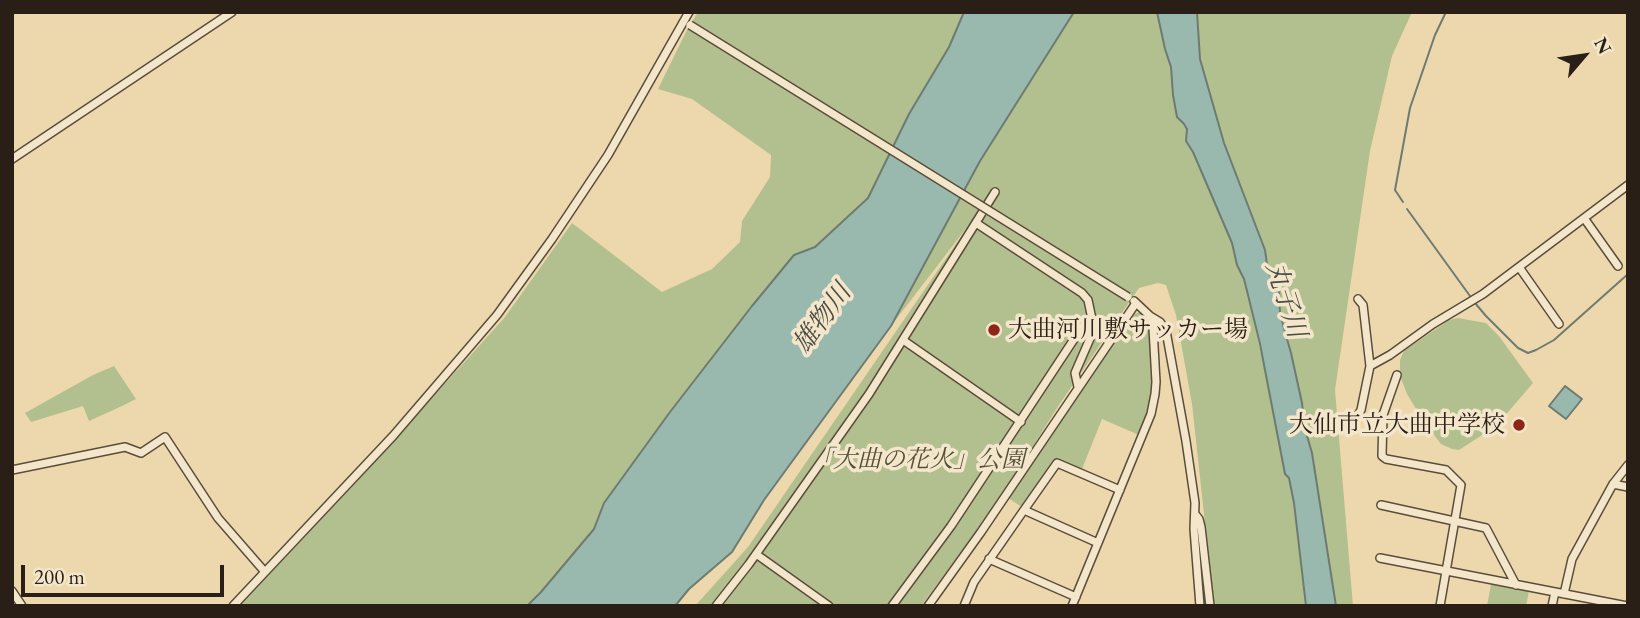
<!DOCTYPE html>
<meta charset="utf-8">
<style>
body{margin:0}
#map{position:relative;width:1640px;height:618px;overflow:hidden;background:#edd8ad;font-family:"EB Garamond",serif}
canvas{display:block}
.frame{position:absolute;inset:0;border:14px solid #2a1f16;pointer-events:none}
.north{position:absolute;left:1549px;top:21px;width:70px;height:70px;-webkit-text-stroke:5px #f3e6ca;paint-order:stroke;rotate:61deg;font-size:19px;font-weight:700;line-height:28px;text-align:center;color:#2a1f16}
.north::after{content:'';display:block;margin:auto;width:24px;height:32px;background:#2a1f16;clip-path:polygon(50% 0,100% 100%,50% 72%,0 100%)}
.scale{position:absolute;left:21px;top:565px;width:203px;height:32px;box-sizing:border-box;border:4px solid #2a1f16;border-top:0;padding-left:9px;font-size:21px;line-height:24px;white-space:nowrap;color:#2a1f16;-webkit-text-stroke:5px #f3e6ca;paint-order:stroke}
</style>
<div id="map">
<canvas width="1640" height="618"></canvas>
<div class="frame"></div>
<div class="north">N</div>
<div class="scale">200 m</div>
</div>
<script>
const g = document.querySelector('canvas').getContext('2d');
g.lineJoin = 'round';
function fillPath(path, color) { g.fillStyle = color; g.fill(path, 'evenodd'); }
const poly = rows => new Path2D(rows.map(r => 'M' + r).join(''));
function strokePath(path, color, width, dash) { g.strokeStyle = color; g.lineWidth = width; g.lineCap = dash ? 'butt' : 'round'; g.setLineDash(dash || []); g.stroke(path); }
function drawText(font, color, halo, rows, align = 'center') {
  g.font = font + ' "EB Garamond","Noto Serif JP",serif'; g.lineWidth = 7; g.setLineDash([]); g.textBaseline = 'middle'; g.strokeStyle = halo; g.fillStyle = color; for (const [text, x, y, turn = 0] of rows) {
    g.save(); g.translate(x, y); g.rotate((+turn || 0) * Math.PI / 180); g.textAlign = isNaN(turn) ? turn : align; if (halo) g.strokeText(text, 0, 0); g.fillText(text, 0, 0); g.restore();
  }
}
const green = poly([
 [698,12,964,12,949,47,909,114,868,198,815,247,794,255,752,306,670,412,604,503,594,529,541,592,527,606,240,606,351,488,505,317,572,223,662,292,712,269,740,242,742,221,770,177,771,155,692,99,658,89,686,32],
 [1074,12,1157,12,1165,49,1171,67,1173,95,1177,117,1184,124,1187,129,1186,141,1193,152,1232,243,1237,265,1244,279,1248,295,1294,503,1306,606,1228,606,1228,604,1214,606,1192,404,1176,315,1166,285,1158,283,1139,288,1059,405,996,504,921,606,695,606,748,547,971,222,891,326,980,161],
 [1197,12,1412,12,1392,56,1370,151,1335,390,1353,606,1336,606,1312,453,1305,428,1302,403,1291,353,1280,314,1279,289,1268,272,1265,250,1224,143,1200,59],
 [1139,312,1147,320,1151,343,1153,385,1148,409,1139,435,1102,419,1082,469,1056,459,1022,507,1008,498,1134,314],
 [1458,318,1486,323,1499,336,1533,383,1496,426,1459,450,1452,449,1441,444,1424,422,1407,394,1400,376,1400,360,1404,351,1449,320],
 [114,366,136,399,122,406,89,421,83,406,31,422,25,413,93,375],
 [1491,584,1529,591,1526,606,1487,606]
]);
const water = poly([
 [964,12,1074,12,980,161,891,326,764,500,732,552,689,589,675,606,527,606,541,592,594,529,604,503,670,412,752,306,794,255,815,247,868,198,909,114,949,47,964,12],
 [1157,12,1197,12,1200,59,1224,143,1265,250,1268,272,1279,288,1280,314,1291,353,1302,403,1305,429,1312,453,1336,606,1306,606,1294,503,1289,478,1285,474,1260,344,1248,295,1244,279,1237,265,1232,243,1193,152,1186,141,1187,129,1184,124,1177,117,1173,95,1171,67,1165,49,1157,12],
 [1565,386,1582,399,1566,419,1549,406,1565,386]
]);
const stream = poly([
 [1403,202,1395,190,1410,108,1435,35,1446,12],
 [1407,209,1470,296],
 [1475,303,1486,316,1518,348,1528,353,1536,350,1554,340,1628,274]
]);
const minor = poly([
 [12,159,232,12],
 [1584,218,1618,266],
 [976,223,1082,293,1088,300,1093,324,1092,334,1075,373,1078,387],
 [1519,267,1559,324],
 [1358,299,1363,305,1370,366],
 [1150,316,1160,322,1166,331,1186,441,1195,503,1194,529,1200,606],
 [903,340,1021,422],
 [1397,375,1383,415,1382,456,1386,459,1446,470,1461,485,1440,606],
 [1358,415,1361,410,1370,366,1390,355,1433,324,1483,294,1628,185],
 [12,470,125,447,141,453,165,437,218,518,265,572],
 [1613,484,1628,487],
 [1381,505,1486,528,1516,585],
 [1024,510,1057,463,1120,490],
 [1195,514,1199,519,1201,527,1210,606],
 [756,554,829,606],
 [1380,558,1627,606],
 [989,559,1076,597],
 [12,591,22,606],
 [1564,594,1572,559,1613,484,1628,465],
 [233,606,393,436,497,315,552,239,608,155,689,12],
 [716,606,749,564,869,394,995,192],
 [892,606,951,526,1084,324,1092,317],
 [928,606,981,532,1136,303],
 [964,606,974,582,1024,510,1098,543],
 [1072,606,1151,414,1155,394,1156,382,1153,328,1150,316,1134,301],
 [1552,606,1555,592]
]);
const minorBridge = poly([
 [690,25,1128,297]
]);
const markers = [
 [994,330,7,"#8f2418"],
 [1519,425,7,"#8f2418"]
];
const poiNames = [
 ["大曲河川敷サッカー場",1008,330],
 ["大仙市立大曲中学校",1505,425,"right"]
];
const parkNames = [
 ["「大曲の花火」公園",917,460]
];
const waterNames = [
 ["丸子川",1285,300,72],
 ["雄物川",823,319,-54]
];
fillPath(green, '#b2c08f');
fillPath(water, '#99b9ae');
strokePath(water, '#6d7b71', 2);
strokePath(stream, '#6d7b71', 2);
strokePath(minor, '#5b4d3c', 10);
strokePath(minor, '#f3e6ca', 7);
strokePath(minorBridge, '#5b4d3c', 10, []);
strokePath(minorBridge, '#f3e6ca', 7);
for (const [x, y, r, color] of markers) { const dot = new Path2D(); dot.arc(x, y, r, 0, 2 * Math.PI); g.fillStyle = color; g.fill(dot); strokePath(dot, '#f3e6ca', 2.5); }
drawText('24px', '#2a1f16', '#f3e6ca', poiNames, 'left');
drawText('italic 24px', '#534f3a', '#f3e6ca', parkNames);
drawText('italic 26px', '#4b4d44', '#f3e6ca', waterNames);
</script>
